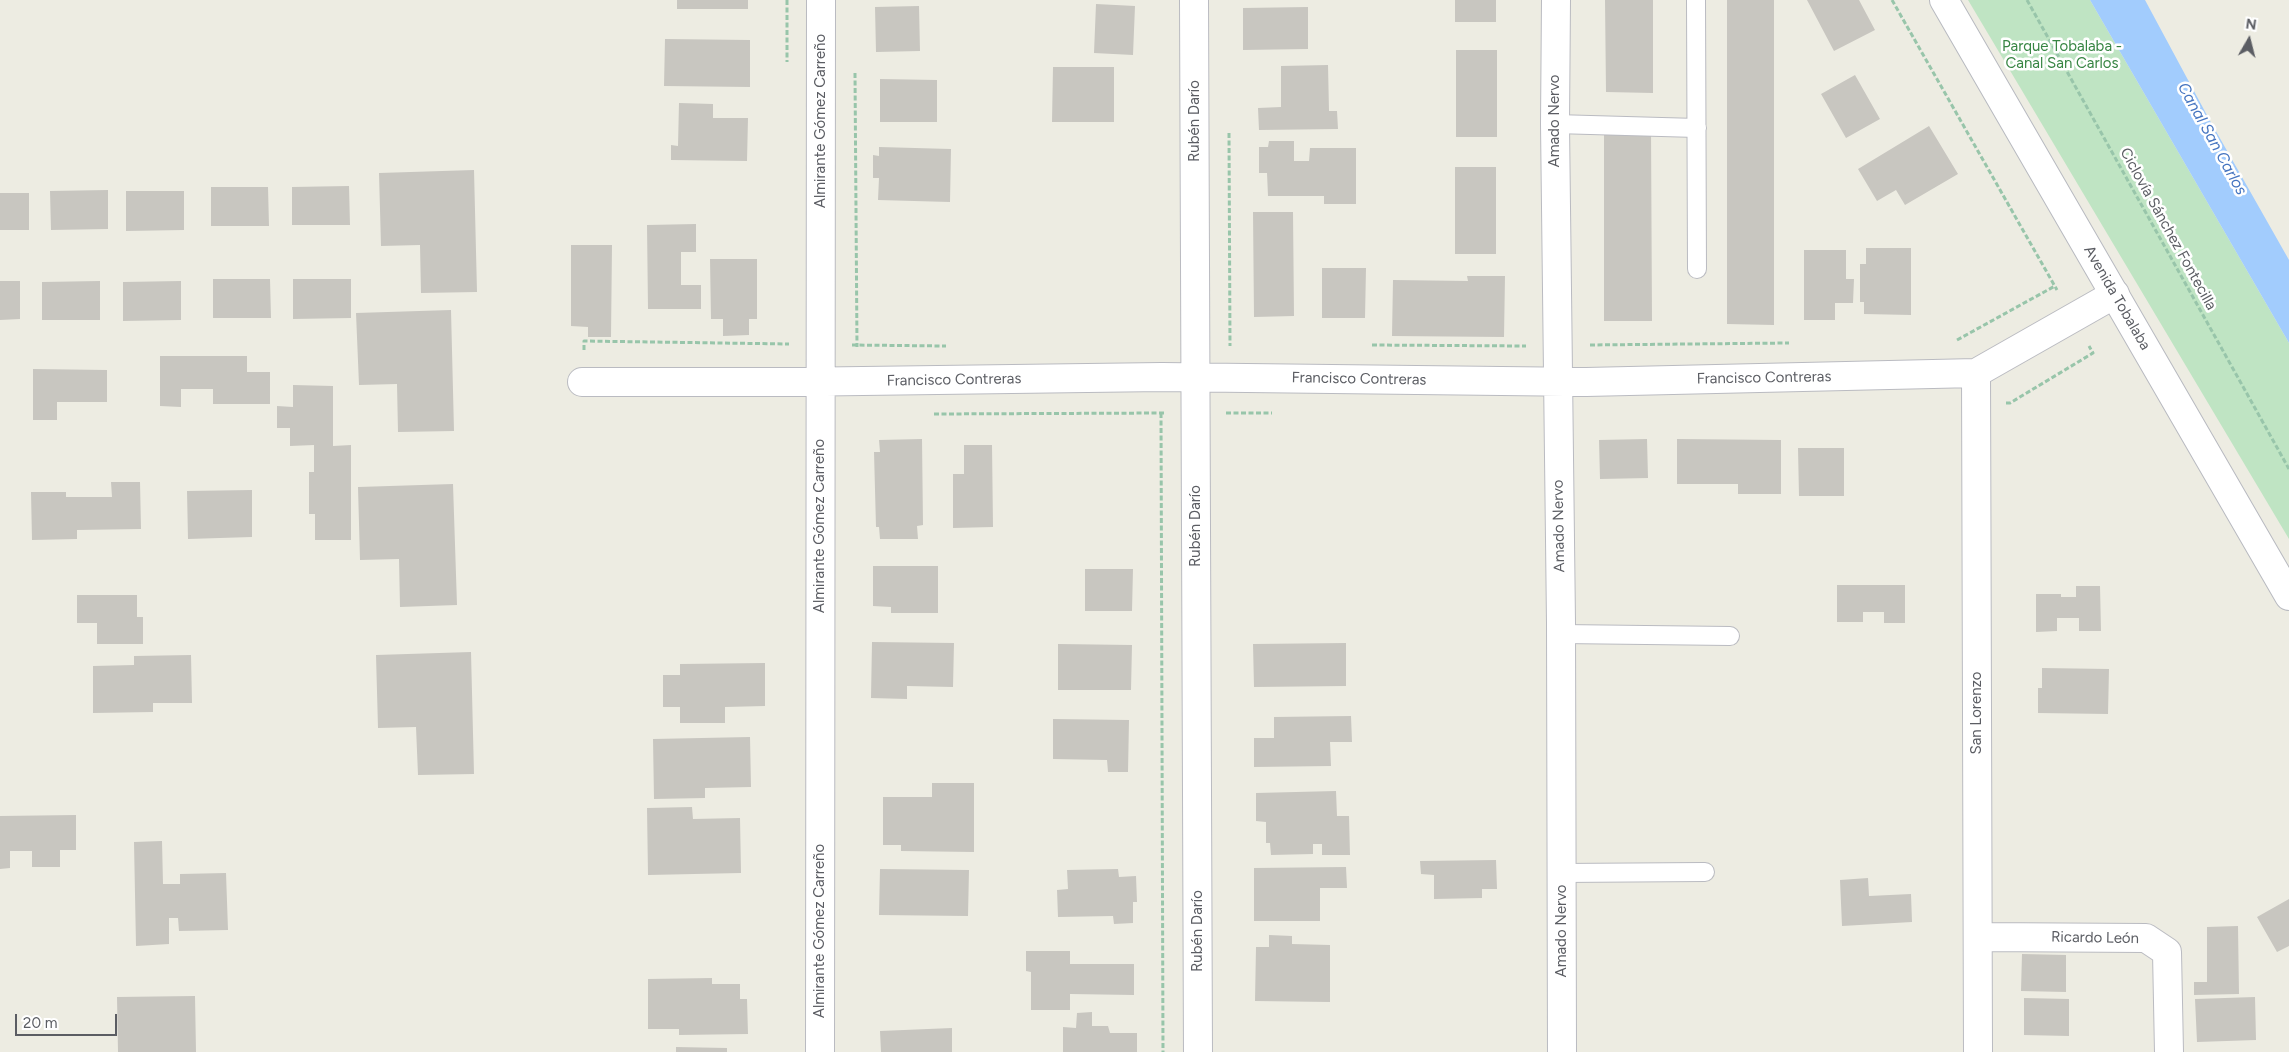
<!DOCTYPE html>
<meta charset="utf-8">
<style>
body{margin:0}
#map{position:relative;width:2289px;height:1052px;overflow:hidden;background:#edece2;font-family:Figtree,sans-serif}
canvas{display:block}
.north{position:absolute;left:2224px;top:15px;width:50px;height:50px;-webkit-text-stroke:4px #fff;paint-order:stroke;rotate:8deg;font-size:14px;font-weight:700;line-height:20px;text-align:center;color:#5b5d63}
.north::after{content:'';display:block;margin:auto;width:18px;height:22px;background:#5b5d63;clip-path:polygon(50% 0,100% 100%,50% 72%,0 100%)}
.scale{position:absolute;left:15px;top:1014px;width:102px;height:22px;box-sizing:border-box;border:2px solid #5b5d63;border-top:0;padding-left:6px;font-size:15px;line-height:18px;white-space:nowrap;color:#5b5d63;-webkit-text-stroke:4px #fff;paint-order:stroke}
</style>
<div id="map">
<canvas width="2289" height="1052"></canvas>
<div class="north">N</div>
<div class="scale">20 m</div>
</div>
<script>
const g = document.querySelector('canvas').getContext('2d');
g.lineJoin = 'round';
function fillPath(path, color) { g.fillStyle = color; g.fill(path, 'evenodd'); }
const poly = rows => new Path2D(rows.map(r => 'M' + r).join(''));
function strokePath(path, color, width, dash) { g.strokeStyle = color; g.lineWidth = width; g.lineCap = dash ? 'butt' : 'round'; g.setLineDash(dash || []); g.stroke(path); }
function drawText(font, color, halo, rows, align = 'center') {
  g.font = font + ' Figtree,sans-serif'; g.lineWidth = 5; g.setLineDash([]); g.textBaseline = 'middle'; g.strokeStyle = halo; g.fillStyle = color; for (const [text, x, y, turn = 0] of rows) {
    g.save(); g.translate(x, y); g.rotate((+turn || 0) * Math.PI / 180); g.textAlign = isNaN(turn) ? turn : align; if (halo) g.strokeText(text, 0, 0); g.fillText(text, 0, 0); g.restore();
  }
}
const green = poly([
 [1968,0,2090,0,2289,343,2289,539]
]);
const water = poly([
 [2090,0,2145,0,2209,119,2289,260,2289,343]
]);
const building = poly([
 [677,0,748,0,748,9,677,9],
 [1455,0,1496,0,1496,22,1455,22],
 [1605,0,1653,0,1653,93,1606,92],
 [1727,0,1774,0,1774,325,1727,324],
 [1807,0,1859,0,1875,30,1834,51],
 [1096,4,1135,6,1133,55,1094,53],
 [919,6,920,51,876,52,875,7],
 [1308,7,1308,49,1243,50,1243,8],
 [665,39,750,40,750,87,664,86],
 [1456,50,1497,50,1497,137,1456,137],
 [1328,65,1329,111,1337,111,1338,129,1259,130,1258,108,1281,107,1281,66],
 [1053,67,1114,67,1114,122,1052,122],
 [1855,75,1880,119,1846,138,1821,94],
 [880,79,937,80,937,122,880,122],
 [679,103,713,104,713,118,748,118,747,161,671,160,671,145,678,146],
 [1929,126,1958,174,1905,205,1896,190,1877,201,1858,169],
 [1651,128,1652,321,1604,321,1604,129],
 [1269,141,1294,141,1294,161,1309,161,1310,148,1356,148,1356,204,1324,204,1324,196,1268,196,1267,173,1259,173,1259,147,1268,147],
 [879,147,951,149,950,202,878,200,879,178,873,178,873,155,879,156],
 [1455,167,1496,167,1496,254,1455,254],
 [474,170,477,292,421,293,420,245,381,246,379,173],
 [349,186,350,225,292,225,292,187],
 [211,187,268,187,269,226,211,226],
 [108,190,108,229,51,230,50,191],
 [126,191,184,191,184,230,126,231],
 [0,193,29,193,29,230,0,230],
 [1253,212,1293,212,1294,316,1254,317],
 [696,224,696,252,681,252,681,285,701,285,701,309,648,309,647,225],
 [571,245,612,245,611,337,588,337,588,327,571,326],
 [1866,248,1911,248,1911,315,1864,314,1864,302,1860,302,1860,264,1866,264],
 [1804,250,1846,250,1846,279,1854,279,1853,303,1835,303,1835,320,1804,320],
 [710,259,757,259,757,319,749,319,749,335,723,336,723,319,711,319],
 [1322,268,1366,268,1365,318,1322,318],
 [1467,276,1505,276,1504,337,1392,336,1393,280,1468,281],
 [213,279,270,279,271,318,213,318],
 [293,279,351,279,351,318,293,319],
 [0,281,20,281,20,319,0,320],
 [100,281,100,320,42,320,42,282],
 [181,281,181,320,123,321,123,282],
 [451,310,454,431,398,432,397,384,359,385,356,313],
 [160,356,247,356,247,372,270,372,270,404,213,404,213,389,181,389,181,407,160,406],
 [33,369,107,370,107,402,57,402,57,420,33,420],
 [293,385,333,386,333,446,351,445,351,540,315,540,315,514,309,514,309,472,314,472,314,445,290,446,290,428,277,428,277,406,293,407],
 [922,439,923,525,917,526,918,539,880,539,879,527,876,527,874,452,880,452,879,440],
 [1647,439,1648,478,1600,479,1599,440],
 [1677,439,1781,440,1781,494,1738,494,1738,484,1677,484],
 [964,445,992,445,993,527,953,528,953,474,964,474],
 [1798,448,1844,448,1844,496,1799,496],
 [111,482,140,482,141,529,77,530,77,539,32,540,31,492,66,492,66,497,112,497],
 [453,484,457,605,400,607,399,559,360,560,358,487],
 [252,490,252,537,188,539,187,491],
 [873,566,938,566,938,613,891,613,891,607,873,606],
 [1085,569,1133,569,1132,611,1085,611],
 [1837,585,1905,585,1905,623,1884,623,1884,612,1863,612,1863,622,1837,622],
 [2076,586,2100,586,2101,631,2079,631,2079,618,2057,618,2057,631,2036,632,2036,594,2061,594,2061,597,2076,597],
 [77,595,137,595,137,617,143,617,143,644,97,644,97,623,77,623],
 [872,642,954,643,953,687,907,686,907,699,871,698],
 [1346,643,1346,686,1254,687,1253,644],
 [1058,644,1132,645,1131,690,1058,690],
 [471,652,474,774,418,775,416,727,378,728,376,655],
 [191,655,192,703,153,703,153,712,93,713,93,666,134,665,134,656],
 [765,663,765,706,725,707,725,723,680,723,680,707,663,707,663,675,680,675,680,664],
 [2042,668,2109,669,2108,714,2038,713,2038,688,2042,688],
 [1351,716,1352,742,1330,742,1331,766,1254,767,1254,738,1274,738,1274,717],
 [1053,719,1129,720,1128,772,1108,772,1107,760,1053,759],
 [750,737,751,787,705,788,705,798,654,799,653,739],
 [932,783,974,783,974,852,901,851,901,845,883,845,883,797,932,797],
 [1336,791,1337,816,1349,816,1350,855,1322,855,1322,844,1313,844,1313,854,1271,855,1270,843,1266,843,1266,822,1256,821,1256,793],
 [692,807,693,819,740,818,741,873,648,875,647,808],
 [76,815,76,850,60,850,60,867,32,867,32,851,10,851,10,868,0,869,0,816],
 [162,841,163,884,180,884,180,874,226,873,228,930,179,931,178,918,169,918,169,944,136,946,134,842],
 [1496,860,1497,889,1482,889,1482,898,1434,899,1434,875,1421,874,1420,861],
 [1346,867,1347,888,1320,888,1320,921,1254,921,1254,868],
 [880,869,969,870,968,916,879,915],
 [1118,869,1119,877,1136,876,1137,902,1133,902,1133,923,1114,924,1113,916,1058,917,1057,890,1068,889,1067,870],
 [1868,878,1869,896,1911,894,1912,922,1842,926,1840,880],
 [2289,899,2289,946,2277,952,2257,917],
 [2238,926,2239,994,2194,995,2194,982,2207,982,2207,927],
 [1269,935,1292,936,1292,944,1330,945,1330,1002,1255,1001,1256,947,1269,947],
 [1026,951,1070,951,1070,964,1134,964,1134,995,1070,994,1070,1010,1031,1010,1031,972,1026,971],
 [2022,954,2066,955,2066,992,2021,991],
 [712,978,712,984,740,984,740,999,747,999,748,1034,679,1035,679,1029,648,1029,648,979],
 [195,996,196,1052,118,1052,117,997],
 [2255,997,2256,1040,2197,1042,2195,999],
 [2024,998,2069,999,2069,1036,2024,1035],
 [1092,1012,1092,1026,1108,1026,1110,1033,1137,1033,1137,1052,1063,1052,1063,1027,1076,1028,1077,1013],
 [952,1028,952,1052,881,1052,880,1031],
 [676,1047,727,1048,727,1052,676,1052]
]);
const path = poly([
 [787,0,787,62],
 [1892,0,2057,290],
 [2027,0,2289,469],
 [855,73,857,347],
 [1229,133,1230,346],
 [1957,340,2055,286],
 [852,345,946,346],
 [1372,345,1526,346],
 [1590,345,1789,343],
 [584,350,584,341,789,344],
 [2006,403,2010,403,2093,353,2089,346],
 [1161,413,1163,1052],
 [1226,413,1272,413],
 [934,414,1165,413]
]);
const service = poly([
 [1696,0,1697,269],
 [1555,124,1697,128],
 [1561,634,1730,636],
 [1561,873,1705,872]
]);
const minor = poly([
 [1194,0,1198,1052],
 [1556,0,1555,124,1561,623,1562,1052],
 [1976,373,1978,1052],
 [582,382,788,382,1162,377,1586,382,1976,373,2115,294],
 [1978,937,2146,938,2167,952,2169,1052],
 [820,1052,821,0]
]);
const secondary = poly([
 [1944,0,2289,596]
]);
const parkNames = [
 ["Parque Tobalaba -",2062,47],
 ["Canal San Carlos",2062,64]
];
const streetNames = [
 ["Almirante Gómez Carreño",821,121,-90],
 ["Rubén Darío",1195,121,-90],
 ["Amado Nervo",1555,121,-90],
 ["Ciclovía Sánchez Fontecilla",2168,229,61],
 ["Avenida Tobalaba",2117,298,60],
 ["Francisco Contreras",1764,378,-1],
 ["Francisco Contreras",1359,379,1],
 ["Francisco Contreras",954,380,-1],
 ["Almirante Gómez Carreño",820,526,-90],
 ["Rubén Darío",1196,526,-90],
 ["Amado Nervo",1559,526,-91],
 ["San Lorenzo",1977,713,-90],
 ["Almirante Gómez Carreño",820,931,-90],
 ["Rubén Darío",1198,931,-90],
 ["Amado Nervo",1562,931,-90],
 ["Ricardo León",2095,938,1]
];
const waterNames = [
 ["Canal San Carlos",2212,139,61]
];
fillPath(green, '#bfe4c3');
fillPath(water, '#a2ccfd');
fillPath(building, '#c8c6c0');
strokePath(service, '#babbc1', 20);
strokePath(minor, '#babbc1', 30);
strokePath(secondary, '#b8bac0', 30);
strokePath(path, '#98c5aa', 3, [5, 2.5]);
strokePath(service, '#fff', 18);
strokePath(minor, '#fff', 28);
strokePath(secondary, '#fff', 28);
drawText('15px', '#378543', '#fff', parkNames);
drawText('15px', '#5b5d63', '#fff', streetNames);
drawText('italic 16px', '#4675c0', '#fff', waterNames);
</script>
